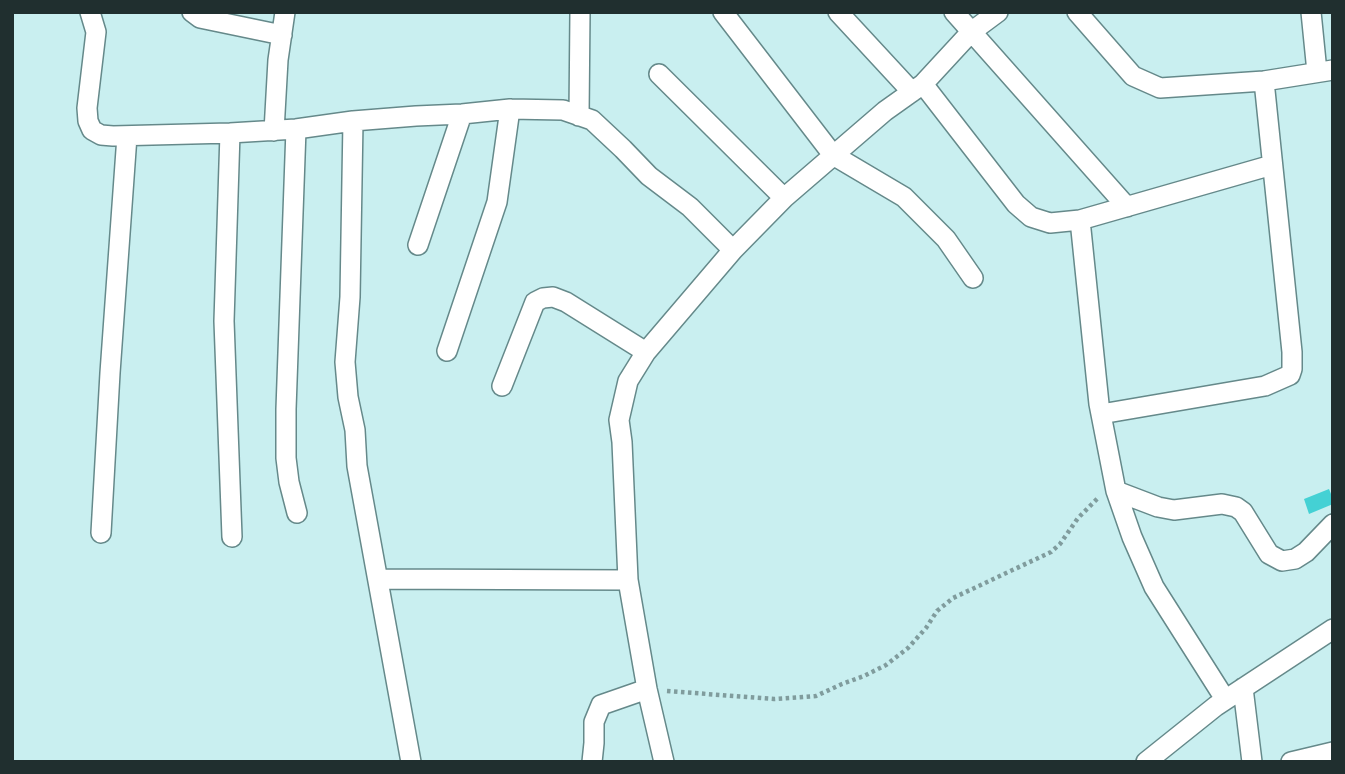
<!DOCTYPE html>
<style>
body{margin:0}
#map{position:relative;width:1345px;height:774px;overflow:hidden;background:#c9eff0;font-family:"Source Sans 3",sans-serif}
canvas{display:block}
.frame{position:absolute;inset:0;border:14px solid #202f2f;pointer-events:none}
</style>
<div id="map">
<canvas width="1345" height="774"></canvas>
<div class="frame"></div>
</div>
<script>
const g = document.querySelector('canvas').getContext('2d');
g.lineJoin = 'round';
function fillPath(path, color) { g.fillStyle = color; g.fill(path, 'evenodd'); }
const poly = rows => new Path2D(rows.map(r => 'M' + r).join(''));
function strokePath(path, color, width, dash) { g.strokeStyle = color; g.lineWidth = width; g.lineCap = dash ? 'butt' : 'round'; g.setLineDash(dash || []); g.stroke(path); }
const building = poly([
 [1329,489,1333,499,1333,504,1309,514,1304,499]
]);
const path = poly([
 [667,691,774,699,803,697,816,696,842,684,864,676,886,665,908,648,926,628,937,611,953,598,1051,552,1060,544,1078,518,1098,498]
]);
const street = poly([
 [90,12,96,32,87,108,88,121,92,130,101,135,113,136,230,133,296,129,353,121,416,116,462,114,510,109,563,110,592,120,623,149,649,176,690,207,733,250,784,198,885,111,923,84,971,32,998,12],
 [192,12,200,18,282,35],
 [723,12,833,155,904,197,946,239,973,278],
 [838,12,912,92],
 [954,12,1127,207],
 [1077,12,1133,76,1160,88,1264,81,1333,70],
 [1311,12,1317,72],
 [659,74,784,198],
 [923,84,1016,204,1031,217,1050,223,1080,220,1272,165],
 [579,116,580,12],
 [353,121,350,297,345,362,348,397,355,430,357,466,411,762],
 [296,129,286,409,286,458,289,482,297,513],
 [274,131,278,60,285,12],
 [230,133,224,321,232,537],
 [1080,220,1099,404,1116,491,1132,537,1154,587,1225,699],
 [418,245,462,114],
 [447,351,497,202,510,109],
 [502,386,535,302,543,298,553,297,566,302,646,352],
 [1101,414,1265,386,1290,375,1292,369,1292,352,1264,81],
 [1116,491,1158,507,1174,510,1222,504,1236,507,1243,512,1269,554,1282,561,1295,559,1306,552,1333,524],
 [101,533,110,373,127,136],
 [379,579,628,580],
 [1243,688,1252,762],
 [592,762,594,743,594,722,601,705,647,689],
 [664,762,647,689,628,580,622,442,619,420,628,381,646,352,733,250],
 [1146,762,1216,706,1333,629],
 [1291,762,1333,752]
]);
fillPath(building, '#44d1d4');
strokePath(street, '#65898a', 22);
strokePath(path, '#809c9d', 4.5, [3.5, 3.5]);
strokePath(street, '#fff', 19);
</script>
